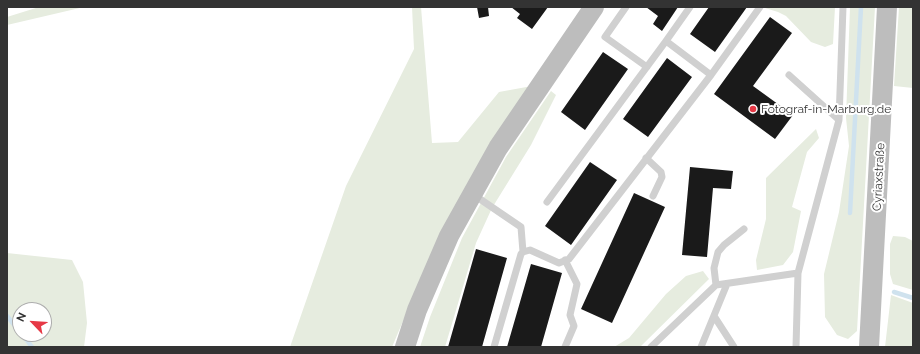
<!DOCTYPE html>
<meta charset="utf-8">
<style>
body{margin:0}
#map{position:relative;width:920px;height:354px;overflow:hidden;background:#fff;font-family:Raleway,sans-serif}
canvas{display:block}
.frame{position:absolute;inset:0;border:8px solid #333;pointer-events:none}
.north{position:absolute;left:12px;top:302px;width:40px;height:40px;box-sizing:border-box;background:#fff;border:1px solid #adadad;border-radius:50%;rotate:295deg;font-size:11px;font-weight:700;line-height:16px;text-align:center;color:#333}
.north::after{content:'';display:block;margin:auto;width:14px;height:18px;background:#e63946;clip-path:polygon(50% 0,100% 100%,50% 72%,0 100%)}
</style>
<div id="map">
<canvas width="920" height="354"></canvas>
<div class="frame"></div>
<div class="north">N</div>
</div>
<script>
const g = document.querySelector('canvas').getContext('2d');
g.lineJoin = 'round';
function fillPath(path, color) { g.fillStyle = color; g.fill(path, 'evenodd'); }
const poly = rows => new Path2D(rows.map(r => 'M' + r).join(''));
function strokePath(path, color, width, dash) { g.strokeStyle = color; g.lineWidth = width; g.lineCap = dash ? 'butt' : 'round'; g.setLineDash(dash || []); g.stroke(path); }
function drawText(font, color, halo, rows, align = 'center') {
  g.font = font + ' Raleway,sans-serif'; g.lineWidth = 4; g.setLineDash([]); g.textBaseline = 'middle'; g.strokeStyle = halo; g.fillStyle = color; for (const [text, x, y, turn = 0] of rows) {
    g.save(); g.translate(x, y); g.rotate((+turn || 0) * Math.PI / 180); g.textAlign = isNaN(turn) ? turn : align; if (halo) g.strokeText(text, 0, 0); g.fillText(text, 0, 0); g.restore();
  }
}
const green = poly([
 [39,7,84,7,7,25,7,17],
 [412,7,421,7,432,143,458,142,499,92,532,86,429,260,392,347,290,347,346,186,414,49],
 [766,7,835,7,833,44,825,47,811,42,786,16,778,12,765,8],
 [850,7,875,7,857,331,848,339,837,335,825,317,824,274,839,212,849,146,846,118],
 [899,7,913,7,913,88,894,86],
 [551,91,556,95,531,145,492,208,476,243,445,347,420,347,430,317,462,238,506,157],
 [816,129,819,138,807,152,792,207,801,211,793,252,783,265,757,270,756,260,766,219,766,178],
 [893,236,905,237,913,241,913,290,893,284,890,274,890,244],
 [7,253,72,260,83,282,87,323,84,347,7,347],
 [20,310,44,310,44,334,20,334],
 [703,271,709,279,640,347,614,347,629,338,666,294,686,276],
 [891,295,913,303,913,347,885,347]
]);
const stream = poly([
 [850,213,861,7],
 [894,292,913,298],
 [7,316,20,332],
 [22,334,32,347]
]);
const building = poly([
 [477,7,488,7,489,16,479,18],
 [511,7,548,7,532,29,517,18,520,14],
 [646,7,678,7,662,31,653,24,658,16],
 [709,7,747,7,715,52,690,34],
 [770,17,792,33,753,86,793,115,775,139,714,94],
 [603,52,628,69,585,130,561,112],
 [667,58,692,77,648,137,623,119],
 [590,162,617,180,571,245,545,226],
 [690,167,733,171,731,189,713,188,707,257,682,255],
 [634,193,665,207,612,323,581,309],
 [476,249,507,258,482,347,448,347],
 [531,264,562,273,541,347,507,347]
]);
const lane = poly([
 [626,7,605,37,647,67],
 [666,41,690,7],
 [789,75,839,120,798,273,796,347],
 [839,120,843,7],
 [646,158,661,172,662,177,653,196],
 [474,195,521,227,523,252],
 [547,202,666,41,711,75],
 [565,260,577,284,570,315,574,326,565,347],
 [716,285,714,268,718,252,724,245,744,229],
 [714,316,734,347],
 [494,347,521,254,523,252,530,250,559,263,569,259,711,75,760,7],
 [651,347,716,285,798,273],
 [701,347,727,284]
]);
const secondary = poly([
 [405,347,417,310,449,236,498,148,594,7],
 [869,347,887,7]
]);
const markers = [
 [753,109,4,"#e63946"]
];
const poiNames = [
 ["Fotograf-in-Marburg.de",761,109]
];
const streetNames = [
 ["Cyriaxstraße",879,177,-87]
];
fillPath(green, '#e6ecdf');
strokePath(stream, '#cfe2ee', 4.5);
fillPath(building, '#1a1a1a');
strokePath(lane, '#d0d0d0', 7);
strokePath(secondary, '#bdbdbd', 20);
for (const [x, y, r, color] of markers) { const dot = new Path2D(); dot.arc(x, y, r, 0, 2 * Math.PI); g.fillStyle = color; g.fill(dot); strokePath(dot, '#fff', 1.5); }
drawText('12px', '#333', '#fff', poiNames, 'left');
drawText('12px', '#333', '#fff', streetNames);
</script>
